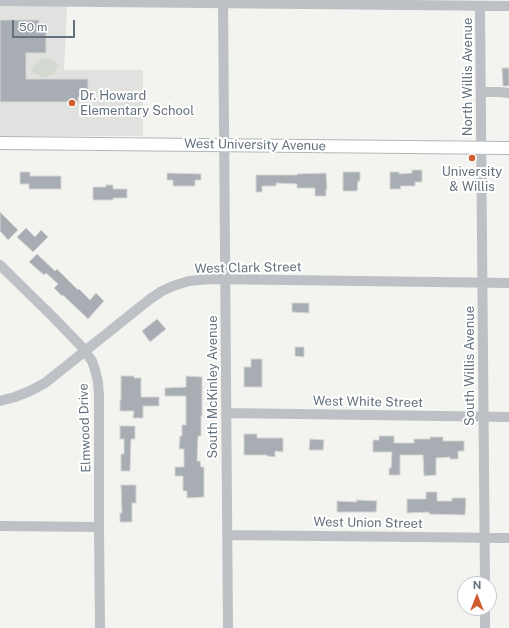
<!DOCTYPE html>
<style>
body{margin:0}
#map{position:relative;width:509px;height:628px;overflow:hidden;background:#f3f3f0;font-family:"Public Sans",sans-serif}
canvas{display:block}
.north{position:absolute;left:457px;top:576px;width:40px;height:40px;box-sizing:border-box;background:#fff;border:1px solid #c1c7cb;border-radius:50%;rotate:0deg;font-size:11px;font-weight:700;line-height:16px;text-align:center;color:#65727e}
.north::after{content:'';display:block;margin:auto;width:14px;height:18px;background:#d15c32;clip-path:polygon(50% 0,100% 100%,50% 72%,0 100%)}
.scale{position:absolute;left:12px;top:20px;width:63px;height:18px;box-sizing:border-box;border:2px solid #65727e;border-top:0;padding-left:5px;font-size:12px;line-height:14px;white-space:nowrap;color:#65727e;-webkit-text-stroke:3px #fff;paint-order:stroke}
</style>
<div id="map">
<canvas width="509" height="628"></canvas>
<div class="north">N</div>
<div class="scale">50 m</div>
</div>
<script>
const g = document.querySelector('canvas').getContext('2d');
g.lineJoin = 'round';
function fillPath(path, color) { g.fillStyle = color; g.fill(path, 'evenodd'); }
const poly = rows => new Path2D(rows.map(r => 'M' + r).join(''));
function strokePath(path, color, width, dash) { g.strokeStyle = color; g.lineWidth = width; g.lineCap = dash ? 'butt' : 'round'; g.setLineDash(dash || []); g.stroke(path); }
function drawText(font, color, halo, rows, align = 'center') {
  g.font = font + ' "Public Sans",sans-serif'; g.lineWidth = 4; g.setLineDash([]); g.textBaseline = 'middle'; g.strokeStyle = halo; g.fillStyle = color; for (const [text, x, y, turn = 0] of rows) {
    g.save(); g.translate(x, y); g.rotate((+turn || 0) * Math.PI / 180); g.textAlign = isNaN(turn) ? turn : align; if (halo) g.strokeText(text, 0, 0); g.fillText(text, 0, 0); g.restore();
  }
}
const built = poly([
 [0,6,67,6,64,70,143,70,143,136,0,136]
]);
const green = poly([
 [41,58,53,60,58,65,55,74,46,77,40,77,31,71,33,66]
]);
const building = poly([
 [0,20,39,20,39,30,46,30,46,53,26,53,26,79,88,79,88,97,78,97,78,102,0,102,0,20],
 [502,68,509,68,509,86,503,86,502,68],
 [412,170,422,170,422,182,415,182,415,186,400,186,401,189,390,189,390,172,399,172,399,174,412,173,412,170],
 [20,172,30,172,30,176,61,176,61,189,29,189,29,184,20,184,20,172],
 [343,172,360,172,360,181,358,181,357,191,343,191,343,172],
 [167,173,201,174,201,180,195,180,195,186,173,186,173,180,167,180,167,173],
 [326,173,327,189,326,189,326,196,315,196,315,188,297,188,297,184,276,183,276,186,262,186,262,192,256,192,256,175,297,175,297,174,326,173],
 [106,185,113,185,113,189,127,189,127,198,113,198,113,200,93,200,93,187,106,187,106,185],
 [0,212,18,230,8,240,0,231,0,212],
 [26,228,35,237,41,230,48,237,33,252,17,237,26,228],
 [37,254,55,271,57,269,78,290,79,289,90,300,96,293,104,301,88,319,63,295,62,296,54,288,58,284,46,273,44,275,29,262,37,254],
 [292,303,309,303,309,313,292,312,292,303],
 [157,319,166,329,150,342,142,331,157,319],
 [295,347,304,347,304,357,295,356,295,347],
 [251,359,262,359,262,387,244,387,244,367,251,367,251,359],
 [121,376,134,376,134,378,141,378,141,397,159,397,159,406,143,406,143,418,133,418,134,411,120,411,120,400,121,400,121,376],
 [186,376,202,377,202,416,201,416,201,436,198,436,197,461,200,461,201,467,204,467,204,497,187,498,187,491,183,491,183,476,175,476,175,467,184,467,184,449,179,449,180,436,182,436,182,425,186,425,186,396,165,396,165,388,186,387,186,376],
 [120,426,135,426,135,439,131,439,130,471,121,471,121,454,124,454,124,439,120,439,120,426],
 [244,434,257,434,257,438,283,438,283,452,275,451,275,457,267,456,267,455,244,455,244,434],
 [379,436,394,436,394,443,414,443,414,439,430,439,430,437,443,437,443,441,464,441,464,451,458,451,458,459,450,459,450,457,436,458,436,475,424,476,423,455,400,455,400,475,389,475,389,468,391,468,392,452,373,452,373,440,379,440,379,436],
 [310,439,324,440,323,450,309,450,310,439],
 [121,485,136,485,136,503,132,503,132,522,120,522,120,513,122,513,121,485],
 [426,492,437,492,437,501,452,501,452,498,466,498,465,515,429,514,429,512,407,513,407,499,426,499,426,492],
 [357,500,377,501,376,512,337,512,337,501,356,502,357,500]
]);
const minor = poly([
 [223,0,228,628],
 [0,1,509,6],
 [480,6,485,584],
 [481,92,500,92,509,93],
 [0,265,52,316,81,346,92,361,95,370,98,382,99,396,99,527,100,628],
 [0,401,15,397,30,391,45,383,150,299,162,291,173,286,189,281,210,279,509,283],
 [226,413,509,417],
 [0,526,99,527],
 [227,535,509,538],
 [485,608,485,628]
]);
const major = poly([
 [0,143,509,148]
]);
const markers = [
 [72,103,4,"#d15c32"],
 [472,158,4,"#d15c32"]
];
const streetNames = [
 ["North Willis Avenue",468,77,-90],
 ["West University Avenue",255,145,1],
 ["West Clark Street",248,268,-1],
 ["South Willis Avenue",470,366,-90],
 ["South McKinley Avenue",213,387,-90],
 ["West White Street",368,402,1],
 ["Elmwood Drive",85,428,-92],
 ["West Union Street",368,523,1]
];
const poiNames = [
 ["Dr. Howard",80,96],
 ["Elementary School",80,111],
 ["University",472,172,"center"],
 ["& Willis",472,187,"center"]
];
fillPath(built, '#e1e2e0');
fillPath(green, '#d4dad1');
fillPath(building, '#a7adb2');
strokePath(building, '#d5d5d3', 1);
strokePath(major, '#b3b6b9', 14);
strokePath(minor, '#bdc0c4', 10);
strokePath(major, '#fff', 12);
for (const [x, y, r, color] of markers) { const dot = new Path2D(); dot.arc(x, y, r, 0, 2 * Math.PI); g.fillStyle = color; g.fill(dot); strokePath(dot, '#fff', 1.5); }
drawText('13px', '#65727e', '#fff', streetNames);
drawText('13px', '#65727e', '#fff', poiNames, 'left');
</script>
